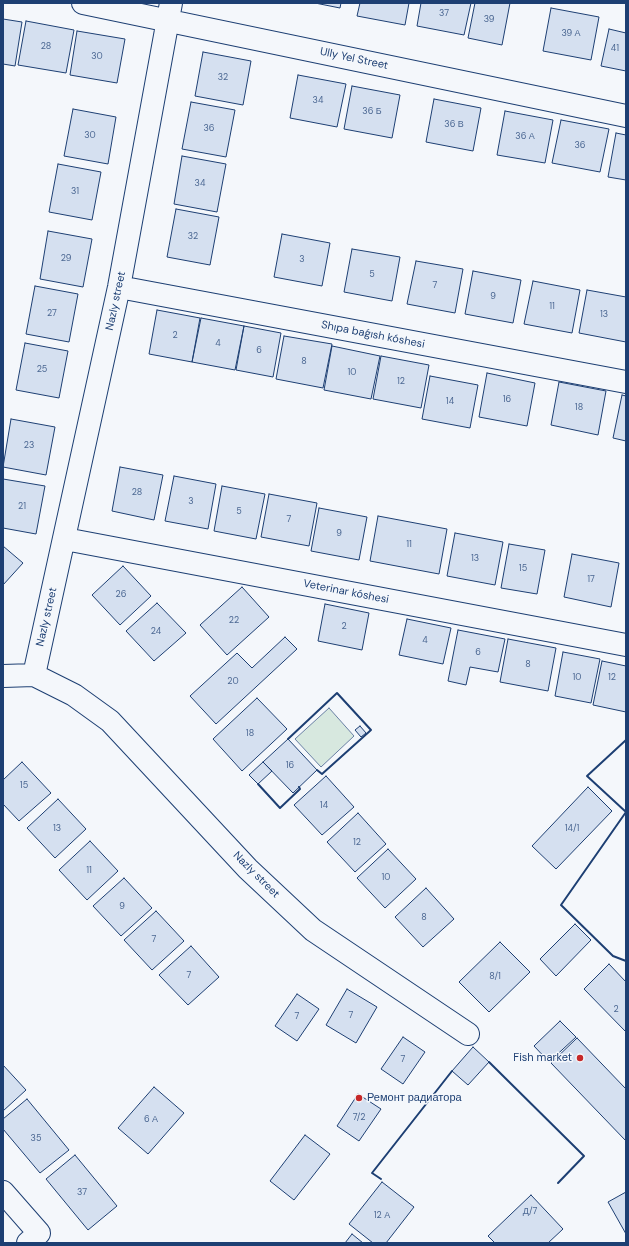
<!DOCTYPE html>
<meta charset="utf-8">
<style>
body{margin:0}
#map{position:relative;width:629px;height:1246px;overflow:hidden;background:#f4f7fb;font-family:"DM Sans",sans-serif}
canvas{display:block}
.frame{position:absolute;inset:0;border:4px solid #1d3f73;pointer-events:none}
</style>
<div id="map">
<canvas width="629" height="1246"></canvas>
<div class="frame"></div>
</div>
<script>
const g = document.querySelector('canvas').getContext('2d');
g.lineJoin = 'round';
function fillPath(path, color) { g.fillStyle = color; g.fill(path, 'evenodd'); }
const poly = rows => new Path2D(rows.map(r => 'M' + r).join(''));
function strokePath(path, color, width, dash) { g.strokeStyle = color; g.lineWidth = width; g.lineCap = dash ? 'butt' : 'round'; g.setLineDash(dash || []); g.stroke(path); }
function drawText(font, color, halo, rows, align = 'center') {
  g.font = font + ' "DM Sans",sans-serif'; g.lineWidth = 3; g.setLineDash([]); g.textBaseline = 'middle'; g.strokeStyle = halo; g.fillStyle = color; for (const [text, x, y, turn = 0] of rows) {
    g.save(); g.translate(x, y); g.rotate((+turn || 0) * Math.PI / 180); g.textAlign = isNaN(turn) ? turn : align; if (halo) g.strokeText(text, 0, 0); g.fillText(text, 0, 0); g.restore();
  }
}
const green = poly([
 [329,708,354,736,321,767,295,739,329,708]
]);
const building = poly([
 [315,3,341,3,340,8,315,3],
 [360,3,409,3,405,25,357,16,360,3],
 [421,3,471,3,464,35,417,26,421,3],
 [475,3,510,3,502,45,468,38,475,3],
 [551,8,599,17,591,60,543,51,551,8],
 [3,19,22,22,15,66,3,64,3,19],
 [26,21,74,30,66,73,18,65,26,21],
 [609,29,626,33,626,71,601,66,609,29],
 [77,31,125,39,117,83,70,75,77,31],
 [203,52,251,61,243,105,195,96,203,52],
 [298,75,346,84,337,127,290,118,298,75],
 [352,86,400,95,392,138,344,129,352,86],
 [434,99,481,108,473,151,426,142,434,99],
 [191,102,235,110,226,157,182,149,191,102],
 [73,109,116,117,108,164,64,156,73,109],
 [505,111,553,120,545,163,497,155,505,111],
 [561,120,609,129,600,172,552,163,561,120],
 [616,133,626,135,626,180,608,177,616,133],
 [182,156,226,164,217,212,174,204,182,156],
 [58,164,101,172,92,220,49,212,58,164],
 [176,209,219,217,210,265,167,257,176,209],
 [48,231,92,239,83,287,40,279,48,231],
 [282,234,330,243,322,286,274,277,282,234],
 [352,249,400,257,392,301,344,292,352,249],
 [416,261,463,269,455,313,407,304,416,261],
 [473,271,521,280,513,323,465,314,473,271],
 [533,281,580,290,572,333,524,324,533,281],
 [35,286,78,294,69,342,26,334,35,286],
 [587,290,626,297,626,342,579,333,587,290],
 [157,310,200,318,192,362,149,354,157,310],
 [201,318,244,326,235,370,192,362,201,318],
 [244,326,281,333,273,377,236,370,244,326],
 [284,336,332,344,323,388,276,379,284,336],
 [25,343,68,351,59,398,16,390,25,343],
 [332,346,380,356,371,399,324,390,332,346],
 [381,356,429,365,421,408,373,399,381,356],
 [487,373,535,383,527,426,479,417,487,373],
 [430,376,478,385,470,428,422,419,430,376],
 [559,382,606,391,598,435,551,425,559,382],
 [622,395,626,396,626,441,613,438,622,395],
 [11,419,55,427,46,475,3,467,11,419],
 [120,467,163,475,154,520,112,511,120,467],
 [174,476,216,484,208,529,165,521,174,476],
 [3,479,45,486,36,534,3,528,3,479],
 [222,486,265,494,256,539,214,531,222,486],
 [269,494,317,503,309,546,261,537,269,494],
 [319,508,367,517,359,560,311,551,319,508],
 [378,516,447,529,439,574,370,561,378,516],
 [455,533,503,542,495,585,447,576,455,533],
 [509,544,545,550,537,594,501,588,509,544],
 [3,546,23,563,3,585,3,546],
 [572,554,619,563,611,607,564,597,572,554],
 [123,566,151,596,120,625,92,595,123,566],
 [242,587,269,617,227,655,200,625,242,587],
 [157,603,186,633,154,661,126,631,157,603],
 [325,604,369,613,362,650,318,641,325,604],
 [407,619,451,628,443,664,399,655,407,619],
 [458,630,505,639,498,672,470,667,466,685,448,681,458,630],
 [285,637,297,649,216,724,190,696,237,653,252,668,285,637],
 [508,639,556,648,548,691,500,682,508,639],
 [563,652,600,659,591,703,555,696,563,652],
 [602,661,626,666,626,712,593,705,602,661],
 [257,698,287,729,242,771,213,739,257,698],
 [360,726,366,733,361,737,355,730,360,726],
 [288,739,317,770,293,793,263,762,288,739],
 [22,762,51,793,19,821,3,804,3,780,22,762],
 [263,762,272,771,258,784,249,775,263,762],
 [326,776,354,807,322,835,294,805,326,776],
 [588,787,612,811,556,869,532,846,588,787],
 [58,799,86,829,55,858,27,828,58,799],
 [358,813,386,844,355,872,327,842,358,813],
 [90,841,118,871,87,900,59,870,90,841],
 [388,849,416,879,385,908,357,878,388,849],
 [124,878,152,908,121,936,93,906,124,878],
 [426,888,454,919,423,947,395,917,426,888],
 [156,911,184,941,152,970,124,940,156,911],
 [575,924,591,940,556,976,540,959,575,924],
 [500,942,530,972,489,1012,459,982,500,942],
 [191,946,219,977,188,1005,159,975,191,946],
 [609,964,626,982,626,1032,584,989,609,964],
 [347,989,377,1007,356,1043,326,1025,347,989],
 [297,994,319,1009,297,1041,275,1026,297,994],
 [560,1021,576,1037,549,1062,534,1046,560,1021],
 [403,1037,425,1052,403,1084,381,1069,403,1037],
 [577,1038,626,1089,626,1141,551,1063,577,1038],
 [473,1047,489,1062,468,1085,452,1071,473,1047],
 [3,1065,26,1090,3,1111,3,1065],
 [154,1087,184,1113,148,1154,118,1128,154,1087],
 [358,1094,381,1109,359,1141,337,1126,358,1094],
 [27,1099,69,1150,40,1173,3,1129,3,1119,27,1099],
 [305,1135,330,1154,294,1200,270,1181,305,1135],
 [75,1155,117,1206,88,1230,46,1179,75,1155],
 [382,1182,414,1207,386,1243,373,1243,349,1224,382,1182],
 [626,1192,626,1234,608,1202,626,1192],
 [531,1195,563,1229,548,1243,495,1243,488,1236,531,1195],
 [352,1234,363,1243,345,1243,352,1234]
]);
const minor = poly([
 [83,3,626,116],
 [119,287,626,382],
 [65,539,626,645],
 [34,675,119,287,171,3],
 [3,676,34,675,74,695,110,721,248,869,313,930,468,1034],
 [3,1192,39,1233,28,1243]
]);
const wall = poly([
 [288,739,337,693,371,730,322,774,317,770],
 [626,740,587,776,626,812,561,905,613,956,626,961],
 [258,784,280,808,300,789,299,787],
 [489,1062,584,1156,558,1183],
 [381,1179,372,1173,452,1071]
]);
const markers = [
 [580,1058,4,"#c62828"],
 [359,1098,4,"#c62828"]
];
const numberNames = [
 ["37",444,14],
 ["39",489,20],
 ["39 А",571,34],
 ["28",46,47],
 ["41",615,49],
 ["30",97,57],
 ["32",223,78],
 ["34",318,101],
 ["36 Б",372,112],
 ["36 В",454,125],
 ["36",209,129],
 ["30",90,136],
 ["36 А",525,137],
 ["36",580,146],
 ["34",200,184],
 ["31",75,192],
 ["32",193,237],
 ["29",66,259],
 ["3",302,260],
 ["5",372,275],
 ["7",435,286],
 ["9",493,297],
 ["11",552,307],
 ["27",52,314],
 ["13",604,315],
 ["2",175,336],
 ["4",218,344],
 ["6",259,351],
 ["8",304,362],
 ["25",42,370],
 ["10",352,373],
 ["12",401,382],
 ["16",507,400],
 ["14",450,402],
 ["18",579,408],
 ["23",29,446],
 ["28",137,493],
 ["3",191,502],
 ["21",22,507],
 ["5",239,512],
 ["7",289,520],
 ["9",339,534],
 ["11",409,545],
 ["13",475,559],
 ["15",523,569],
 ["17",591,580],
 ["26",121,595],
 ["22",234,621],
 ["2",344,627],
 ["24",156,632],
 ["4",425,641],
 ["6",478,653],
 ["8",528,665],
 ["10",577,678],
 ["12",612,678],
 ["20",233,682],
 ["18",250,734],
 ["16",290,766],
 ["15",24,786],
 ["14",324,806],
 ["13",57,829],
 ["14/1",572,829],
 ["12",357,843],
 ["11",89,871],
 ["10",386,878],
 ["9",122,907],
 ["8",424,918],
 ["7",154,940],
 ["7",189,976],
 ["8/1",495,977],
 ["2",616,1010],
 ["7",351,1016],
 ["7",297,1017],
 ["7",403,1060],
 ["7/2",359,1118],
 ["6 А",151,1120],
 ["35",36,1139],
 ["37",82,1193],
 ["Д/7",530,1212],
 ["12 А",382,1216]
];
const streetNames = [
 ["Ully Yel Street",354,59,12],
 ["Nazly street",116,301,-78],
 ["Shıpa baǵısh kóshesi",373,335,11],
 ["Veterinar kóshesi",346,592,11],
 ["Nazly street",47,617,-77],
 ["Nazly street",256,875,45]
];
const poiNames = [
 ["Fish market",572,1058],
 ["Ремонт радиатора",367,1098,"left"]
];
fillPath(green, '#d7e8df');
strokePath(green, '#687fa3', 1);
fillPath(building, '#d5e0f0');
strokePath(building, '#1d3f73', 1);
strokePath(minor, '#1d3f73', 24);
strokePath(minor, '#f4f7fb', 22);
strokePath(wall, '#1d3f73', 2);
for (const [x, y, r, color] of markers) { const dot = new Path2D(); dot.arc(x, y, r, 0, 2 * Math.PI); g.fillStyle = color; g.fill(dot); strokePath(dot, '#f4f7fb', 1.5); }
drawText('9px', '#4b6792', null, numberNames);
drawText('11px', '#1d3f73', '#f4f7fb', streetNames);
drawText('11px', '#1d3f73', '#f4f7fb', poiNames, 'right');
</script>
